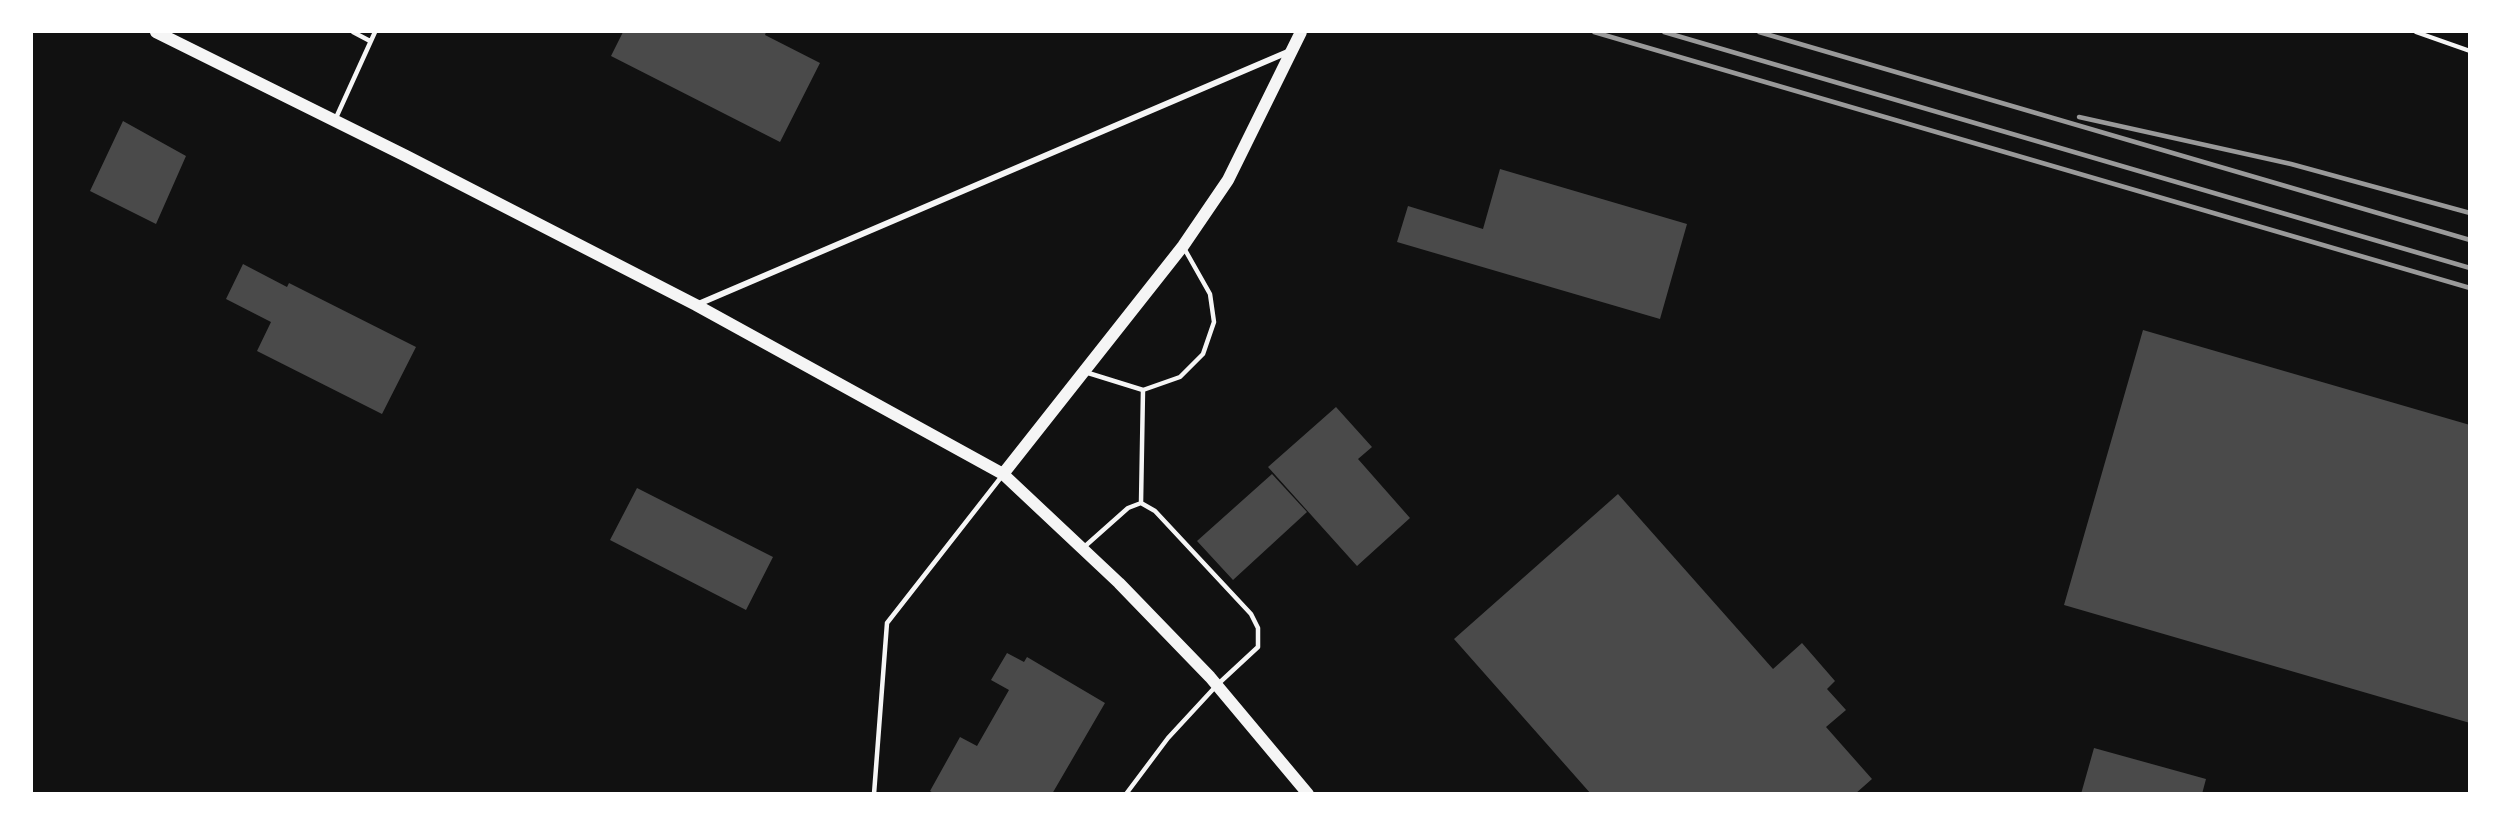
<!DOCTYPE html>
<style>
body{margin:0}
#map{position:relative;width:2501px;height:825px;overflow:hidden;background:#111;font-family:Commissioner,sans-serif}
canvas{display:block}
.frame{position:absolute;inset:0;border:33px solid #fff;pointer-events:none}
</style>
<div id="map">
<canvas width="2501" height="825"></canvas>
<div class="frame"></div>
</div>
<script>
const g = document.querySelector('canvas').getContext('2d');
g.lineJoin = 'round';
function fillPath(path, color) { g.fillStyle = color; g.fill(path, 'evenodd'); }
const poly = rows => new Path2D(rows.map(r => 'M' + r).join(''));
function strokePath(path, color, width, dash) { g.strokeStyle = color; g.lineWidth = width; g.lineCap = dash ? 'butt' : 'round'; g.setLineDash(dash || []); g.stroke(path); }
const building = poly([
 [623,32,766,32,765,35,820,63,780,142,611,56],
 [123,121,186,156,156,224,90,191],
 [1500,169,1687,224,1660,319,1397,242,1408,206,1483,229],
 [243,264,287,287,289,283,416,347,382,414,257,351,271,322,226,299],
 [2143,330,2470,425,2470,723,2064,605],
 [1336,407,1372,447,1358,459,1410,518,1357,566,1268,467],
 [1272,474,1307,512,1233,580,1197,541],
 [637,488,773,557,746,610,610,540],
 [1618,494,1773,669,1802,643,1835,681,1827,689,1846,710,1826,727,1872,779,1855,794,1591,794,1454,639],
 [1007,653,1024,662,1027,657,1105,703,1052,794,935,794,930,791,960,737,977,746,1009,690,991,680],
 [2094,748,2206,779,2202,794,2081,794]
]);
const service = poly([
 [353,32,370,41],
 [2416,32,2470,51],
 [335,120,375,32],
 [1085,372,1143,390,1180,377,1203,354,1214,322,1210,294,1184,248],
 [1141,503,1143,390],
 [1083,548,1128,508,1141,503,1155,511,1251,614,1258,628,1258,647,1217,685,1168,738,1126,794],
 [874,794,887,623,1002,476]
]);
const minor = poly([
 [696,305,1290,51]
]);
const secondary = poly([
 [156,32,406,156,696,305,1003,474,1119,583,1210,677,1308,794],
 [1003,474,1183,246,1228,180,1301,32]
]);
const rail = poly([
 [1594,32,2470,288],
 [1664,32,2470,268],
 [1759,32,2470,240],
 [2079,117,2291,164,2470,213]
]);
fillPath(building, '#4a4a4a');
strokePath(service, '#f5f5f5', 4.5);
strokePath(minor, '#f5f5f5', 6);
strokePath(secondary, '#f5f5f5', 12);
strokePath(rail, '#9a9a9a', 4.5);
</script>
